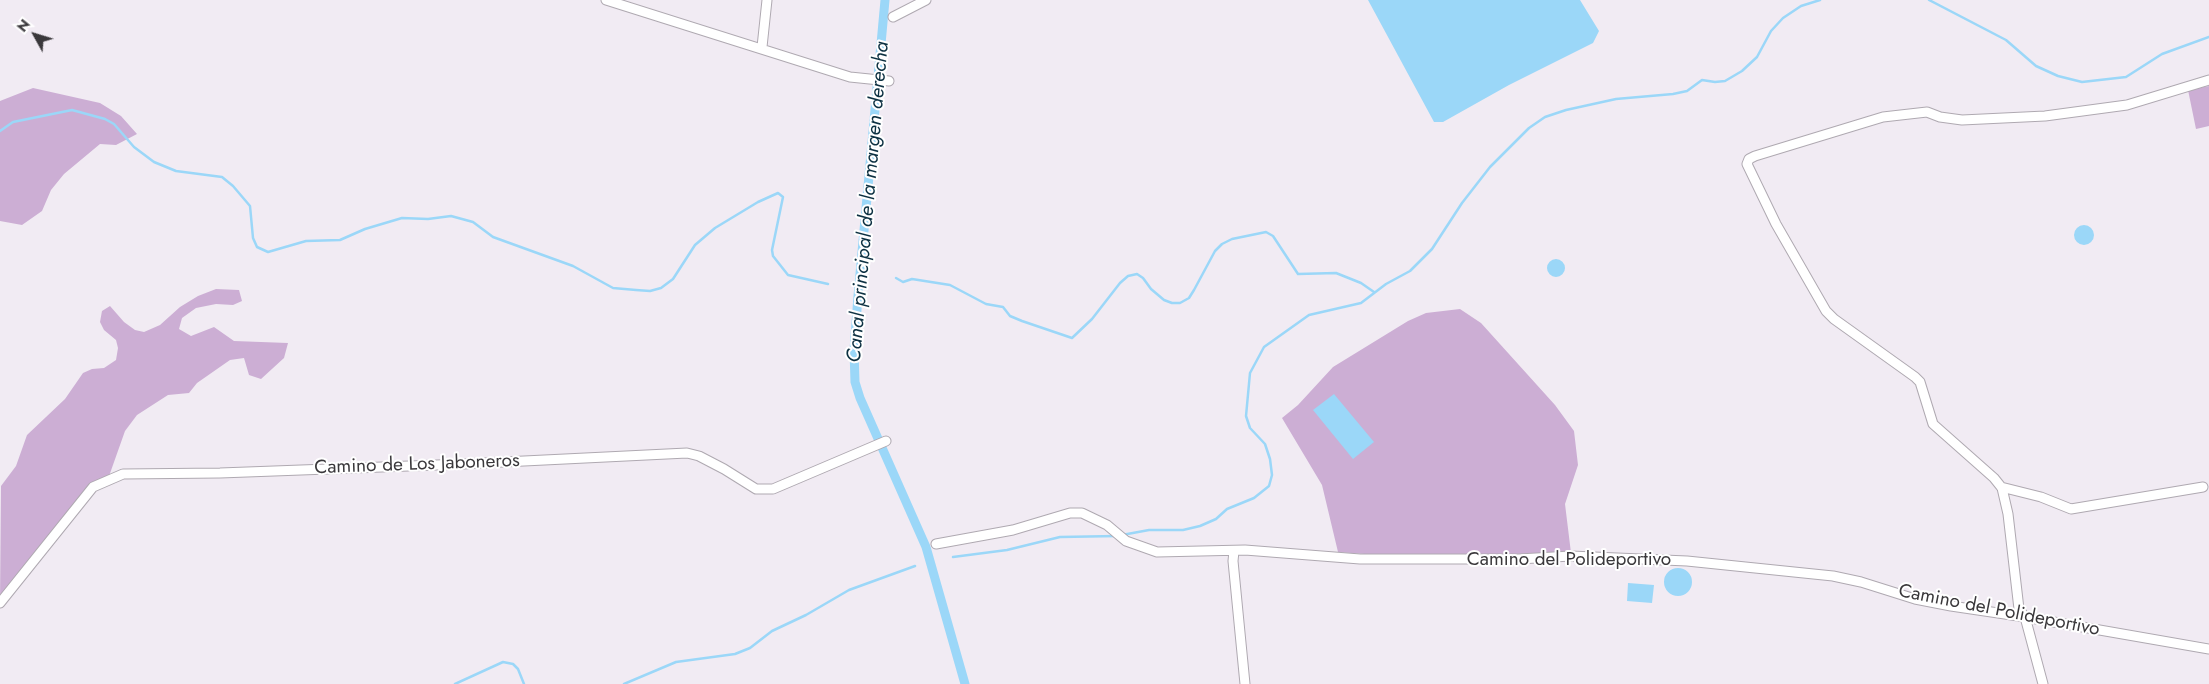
<!DOCTYPE html>
<style>
body{margin:0}
#map{position:relative;width:2209px;height:684px;overflow:hidden;background:#f1ebf3;font-family:Jost,sans-serif}
canvas{display:block}
.north{position:absolute;left:10px;top:10px;width:50px;height:50px;-webkit-text-stroke:4px #fff;paint-order:stroke;rotate:309deg;font-size:14px;font-weight:700;line-height:20px;text-align:center;color:#3a383b}
.north::after{content:'';display:block;margin:auto;width:18px;height:22px;background:#3a383b;clip-path:polygon(50% 0,100% 100%,50% 72%,0 100%)}
</style>
<div id="map">
<canvas width="2209" height="684"></canvas>
<div class="north">N</div>
</div>
<script>
const g = document.querySelector('canvas').getContext('2d');
g.lineJoin = 'round';
function fillPath(path, color) { g.fillStyle = color; g.fill(path, 'evenodd'); }
const poly = rows => new Path2D(rows.map(r => 'M' + r).join(''));
function strokePath(path, color, width, dash) { g.strokeStyle = color; g.lineWidth = width; g.lineCap = dash ? 'butt' : 'round'; g.setLineDash(dash || []); g.stroke(path); }
function drawText(font, color, halo, rows, align = 'center') {
  g.font = font + ' Jost,sans-serif'; g.lineWidth = 4; g.setLineDash([]); g.textBaseline = 'middle'; g.strokeStyle = halo; g.fillStyle = color; for (const [text, x, y, turn = 0] of rows) {
    g.save(); g.translate(x, y); g.rotate((+turn || 0) * Math.PI / 180); g.textAlign = isNaN(turn) ? turn : align; if (halo) g.strokeText(text, 0, 0); g.fillText(text, 0, 0); g.restore();
  }
}
const green = poly([
 [2209,86,2209,126,2196,129,2188,90],
 [33,88,100,103,121,116,137,134,116,145,100,144,64,174,51,190,42,211,22,225,0,221,0,101],
 [216,289,239,290,242,301,233,305,216,304,196,308,182,318,179,329,191,336,214,327,234,341,288,343,284,358,261,379,249,375,244,358,230,360,197,383,189,393,168,395,137,415,125,431,108,479,93,487,0,603,1,486,16,466,27,435,65,399,83,373,92,369,104,368,116,360,118,348,116,340,104,330,100,322,102,311,110,306,124,322,135,330,144,332,160,325,180,307,198,296],
 [1460,309,1481,323,1555,405,1574,431,1578,465,1565,504,1571,553,1391,556,1338,552,1322,485,1282,418,1298,405,1333,367,1408,321,1426,313]
]);
const water = poly([
 [1368,0,1580,0,1599,31,1593,43,1509,85,1443,122,1434,122],
 '2074 235a10 10 0 1 1 20 0a10 10 0 1 1-20 0Z',
 '1547 268a9 9 0 1 1 18 0a9 9 0 1 1-18 0Z',
 [1334,394,1374,442,1353,459,1313,410],
 '1664 582a14 14 0 1 1 28 0a14 14 0 1 1-28 0Z',
 [1628,583,1654,585,1652,603,1627,601]
]);
const stream = poly([
 [1929,0,2006,40,2036,66,2058,76,2082,82,2126,77,2162,54,2209,37],
 [0,131,13,122,72,110,105,119,114,124,134,147,154,162,176,171,222,177,233,186,250,206,253,238,257,247,268,252,306,241,340,240,365,229,402,218,428,219,451,216,473,222,493,237,573,266,613,288,636,290,650,291,661,288,673,279,695,245,715,228,758,202,778,193,783,197,772,250,773,256,788,275,828,284],
 [896,278,903,282,912,279,950,285,986,304,1003,307,1010,316,1022,321,1072,338,1092,319,1120,283,1128,276,1137,274,1143,278,1151,289,1164,300,1172,303,1180,303,1189,298,1194,290,1215,251,1222,244,1232,239,1266,232,1273,236,1298,274,1336,273,1361,283,1374,292],
 [1122,535,1149,530,1183,530,1200,526,1216,519,1227,509,1254,498,1269,486,1272,475,1270,459,1265,444,1250,428,1246,416,1250,373,1264,347,1309,315,1361,303,1386,284,1410,271,1432,249,1462,203,1490,167,1529,128,1545,117,1566,110,1616,99,1673,94,1687,91,1702,80,1715,82,1725,81,1742,71,1757,57,1771,31,1783,18,1801,6,1820,0],
 [953,557,1007,550,1060,537,1117,536],
 [455,684,503,662,513,664,518,669,524,684],
 [624,684,676,662,735,654,750,648,772,631,806,615,849,590,915,566]
]);
const canal = poly([
 [885,0,858,296,854,350,855,382,860,398,926,547,965,684]
]);
const minor = poly([
 [606,0,850,77,889,81],
 [893,17,926,0],
 [762,47,767,0],
 [2001,487,2041,497,2071,509,2203,487],
 [936,544,1013,530,1070,513,1082,513,1107,525,1126,541,1157,552,1245,550,1360,559,1519,559,1571,556,1687,561,1833,576,1861,582,1915,599,1951,606,2025,617,2209,649],
 [1234,551,1233,561,1245,684],
 [0,603,93,487,123,474,220,473,463,464,687,453,699,456,724,469,756,489,773,489,886,441],
 [2043,684,2025,617,2019,609,2008,514,2002,488,1994,478,1933,424,1920,382,1915,377,1834,319,1826,311,1776,224,1747,164,1749,159,1755,156,1883,117,1927,112,1940,117,1962,120,2045,116,2127,105,2209,80]
]);
const streetNames = [
 ["Camino de Los Jaboneros",417,465,-2],
 ["Camino del Polideportivo",1569,560],
 ["Camino del Polideportivo",1999,611,11]
];
const waterNames = [
 ["Canal principal de la margen derecha",869,202,-85]
];
fillPath(green, '#ccaed4');
fillPath(water, '#9bd7f8');
strokePath(stream, '#9bd7f8', 2.5);
strokePath(canal, '#9bd7f8', 9);
strokePath(minor, '#afa9b1', 11);
strokePath(minor, '#fff', 9);
drawText('19px', '#3a383b', '#fff', streetNames);
drawText('italic 20px', '#0d3142', '#fff', waterNames);
</script>
